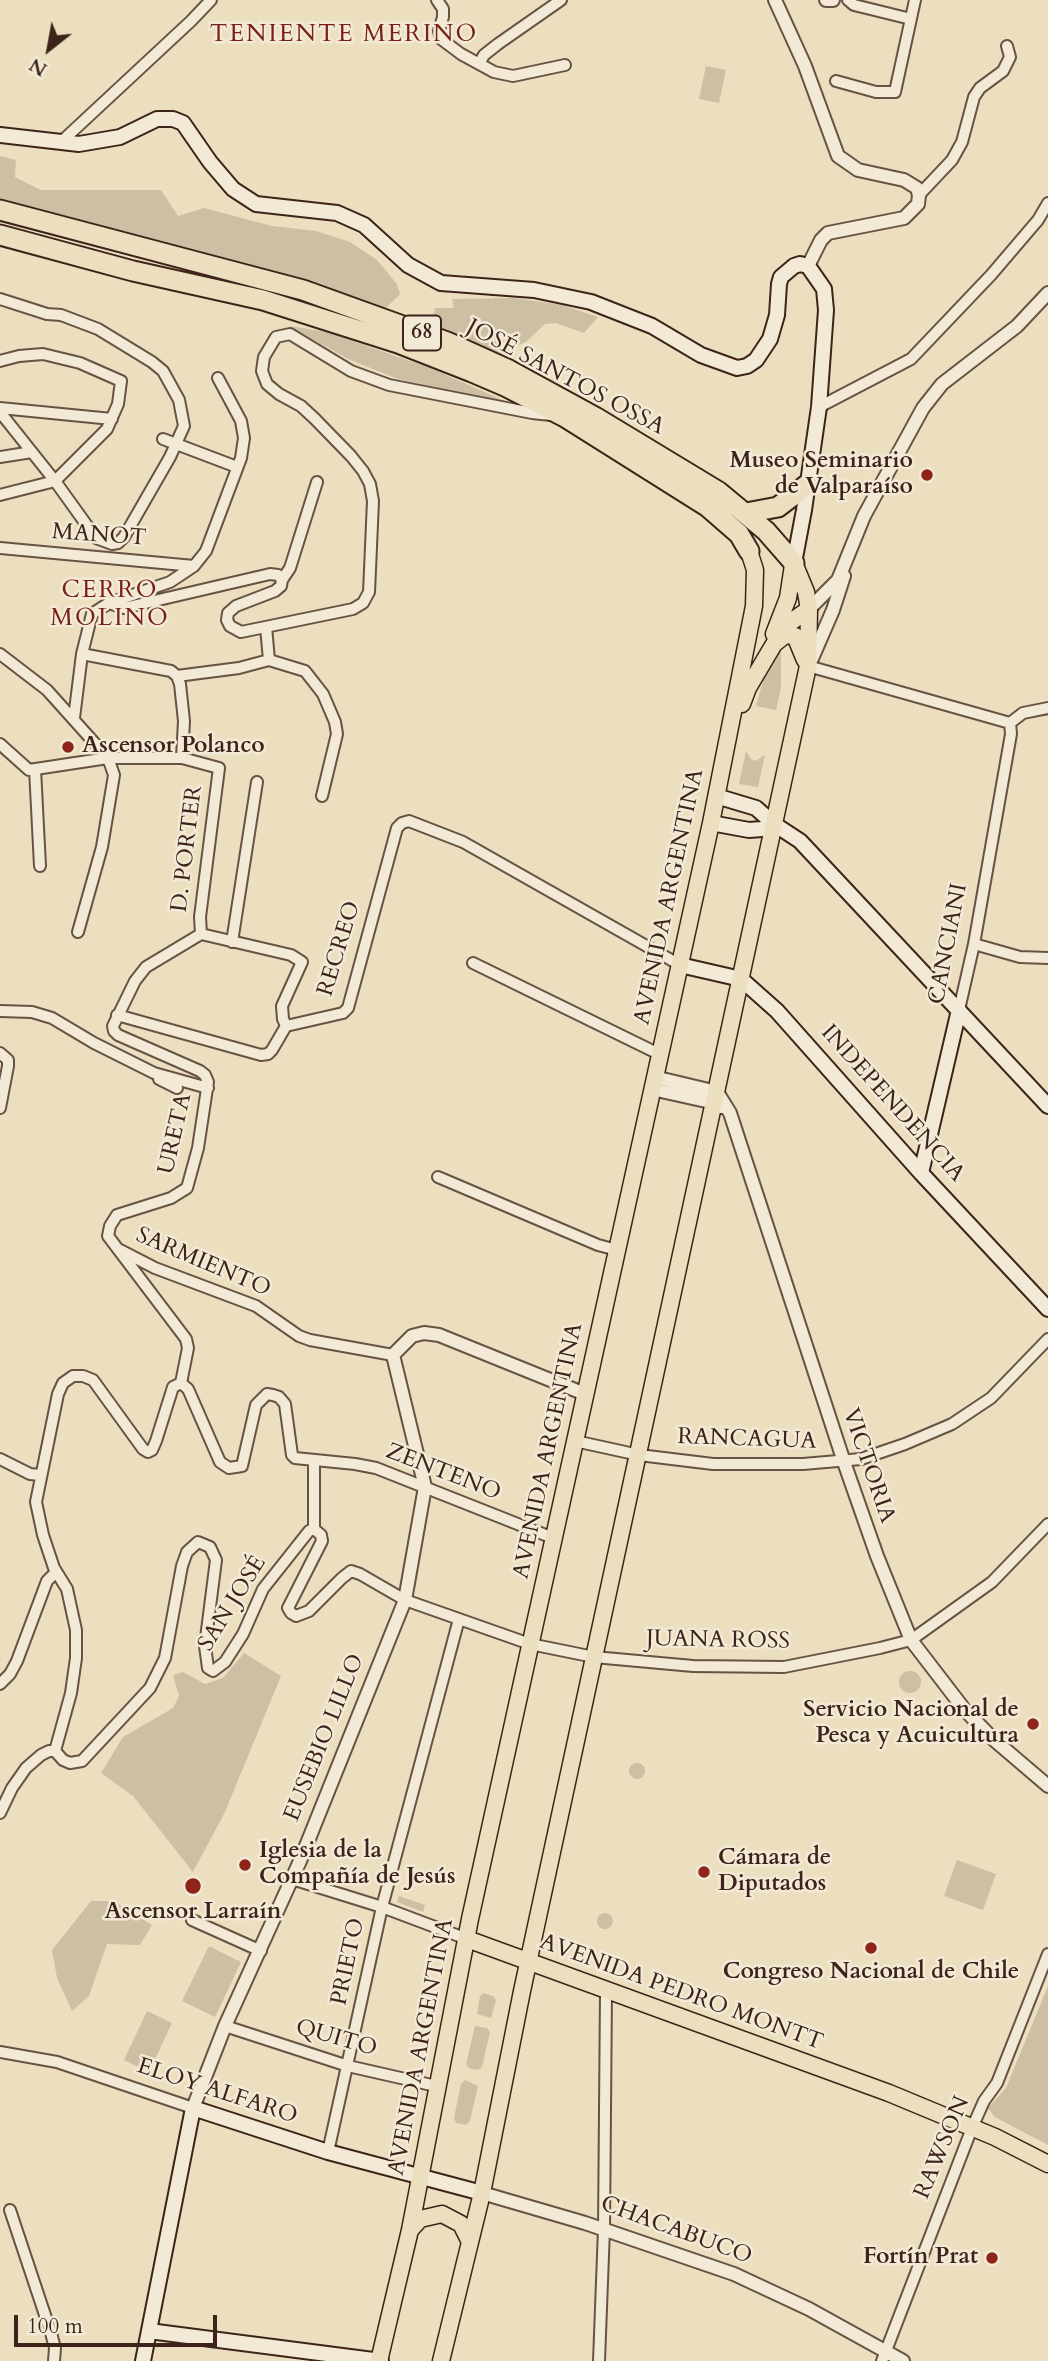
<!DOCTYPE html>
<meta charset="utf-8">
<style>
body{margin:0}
#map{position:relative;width:1048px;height:2361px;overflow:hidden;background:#ebdfc0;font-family:Cardo,serif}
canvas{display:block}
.north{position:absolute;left:14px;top:14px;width:70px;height:70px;-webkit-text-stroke:5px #f2ead6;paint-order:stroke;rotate:211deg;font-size:19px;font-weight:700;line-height:28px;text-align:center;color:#3d2319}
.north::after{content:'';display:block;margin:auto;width:24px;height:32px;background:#3d2319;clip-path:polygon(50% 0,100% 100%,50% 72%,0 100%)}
.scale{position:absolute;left:14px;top:2315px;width:203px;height:32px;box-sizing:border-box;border:4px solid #3d2319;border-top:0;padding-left:9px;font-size:21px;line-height:24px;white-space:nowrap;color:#3d2319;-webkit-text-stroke:5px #f2ead6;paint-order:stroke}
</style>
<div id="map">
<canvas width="1048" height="2361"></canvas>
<div class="north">N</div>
<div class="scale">100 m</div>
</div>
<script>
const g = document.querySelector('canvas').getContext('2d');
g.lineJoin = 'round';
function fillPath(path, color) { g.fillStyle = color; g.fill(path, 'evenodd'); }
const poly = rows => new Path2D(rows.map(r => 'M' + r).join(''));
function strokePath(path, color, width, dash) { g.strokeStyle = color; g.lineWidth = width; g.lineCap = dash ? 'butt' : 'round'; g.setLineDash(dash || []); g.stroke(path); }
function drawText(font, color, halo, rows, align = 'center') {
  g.font = font + ' Cardo,serif'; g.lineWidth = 5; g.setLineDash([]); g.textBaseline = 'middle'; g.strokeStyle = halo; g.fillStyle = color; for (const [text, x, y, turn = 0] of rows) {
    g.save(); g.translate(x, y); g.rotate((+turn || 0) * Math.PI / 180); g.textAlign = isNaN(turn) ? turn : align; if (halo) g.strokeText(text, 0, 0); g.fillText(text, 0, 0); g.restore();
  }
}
const green = poly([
 [706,66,726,70,719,103,699,99],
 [0,156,16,160,15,177,41,190,161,190,178,216,204,208,272,226,316,231,350,242,377,260,397,284,400,294,386,308,0,210],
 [514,298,562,305,598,317,584,333,556,323,545,324,526,342,509,349,505,355,431,327,435,308,454,308,452,299],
 [290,326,327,332,430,368,514,405,398,379,348,359],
 [781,646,781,688,776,710,756,706,762,684,771,661],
 [746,751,751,759,755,761,765,755,758,787,739,784],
 [244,1653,281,1676,225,1812,193,1872,133,1796,101,1773,123,1737,173,1708,179,1696,173,1675,183,1672,205,1684,223,1678],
 '899 1682a11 11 0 1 1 22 0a11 11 0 1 1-22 0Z',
 '629 1771a8 8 0 1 1 16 0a8 8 0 1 1-16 0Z',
 [957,1860,996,1874,983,1910,944,1896],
 [399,1896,425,1905,423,1912,397,1902],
 [91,1901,113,1901,152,1925,140,1945,107,1944,89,1996,72,2011,57,1978,52,1950],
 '597 1921a8 8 0 1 1 16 0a8 8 0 1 1-16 0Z',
 [209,1946,241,1962,215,2017,182,2001],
 [1048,1986,1048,2145,995,2117,988,2108,1006,2088],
 [483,1993,493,1996,496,2000,491,2018,477,2014,480,1996],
 [147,2011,172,2023,149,2072,124,2060],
 [475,2026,487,2028,490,2032,482,2067,478,2070,469,2068,466,2064],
 [465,2080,478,2086,470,2121,466,2125,456,2123,454,2118,461,2084]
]);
const minor = poly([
 [437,0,443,9,443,17,439,31,441,39,461,54,494,72,513,76,565,65],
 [848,0,854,5,911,19],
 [479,64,484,55,498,44,561,0],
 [836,81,876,92,895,92,915,0],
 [61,142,191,21,211,0],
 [919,195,952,160,962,142,974,97,980,88,1003,71,1010,57,1007,46],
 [0,299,47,314,61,315,98,329,152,362,163,371,179,400,184,426,170,457,124,537,118,543,112,544,96,538,55,481,0,412],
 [0,361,19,356,43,354,80,363,121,381,118,404,107,429,55,481,0,495],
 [819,407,911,359,991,275,1038,220,1048,203],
 [0,408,112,419],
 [163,439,237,467],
 [0,457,32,452],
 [0,548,194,566],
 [282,580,290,568,317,482],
 [109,603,124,608,270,574,278,575,282,580,281,586,275,591,236,606,228,613,227,620,230,626,241,632,353,609,363,603,369,592,373,501,370,484,363,471,351,456,315,419,301,406,279,394,267,384,262,371,264,357,276,337,290,334,351,371,389,385,532,413,551,415],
 [266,627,269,660],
 [0,654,47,690,108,758,114,775,102,847,78,932],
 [82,654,171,671,177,676,239,668,269,660,305,671,323,694,335,722,337,734,322,796],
 [808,666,1010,723],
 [177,676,180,684,184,721,182,758],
 [74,718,82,654,92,614,109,603,170,582,194,566,206,551,241,458,244,438,241,421,218,378],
 [1010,723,1023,713,1048,708],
 [0,744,29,770,108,758,182,758,219,768,200,917,201,934],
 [35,769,40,866],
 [232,942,257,782],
 [974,944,1020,957,1048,958],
 [473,963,659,1054],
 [959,1010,974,944,1011,734,1010,723],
 [0,1011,32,1012,52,1018,94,1043,154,1073,208,1088],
 [117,1015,261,1055,268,1054,272,1050,286,1026,343,1013,348,1008,397,828,402,823,409,821,463,842,680,965],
 [0,1053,8,1060,8,1066,0,1108],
 [159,1079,177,1088],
 [438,1177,598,1245,617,1250],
 [120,1250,155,1268,256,1306,299,1336,310,1340,393,1355],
 [181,1383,188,1348,186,1339,108,1236,110,1226,117,1215,171,1198,187,1188,198,1148,208,1082,205,1075,200,1071,118,1035,114,1031,113,1026,135,981,146,967,201,934,291,955,302,962,282,1006,283,1019,286,1026],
 [575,1441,639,1455,713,1464,803,1464,861,1459,905,1444,952,1424,991,1398,1048,1339],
 [0,1459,30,1474,40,1475],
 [314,1529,314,1461],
 [0,1684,10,1674,17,1661,47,1581,56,1572],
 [55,1751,63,1760,70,1763,82,1761,150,1688,165,1658,182,1566,187,1552,198,1542,210,1547,216,1560,205,1646,208,1668,213,1671,225,1662,243,1634,263,1589,309,1531,314,1529,321,1535,322,1541,288,1608,291,1613,296,1616,309,1611,342,1578,351,1571,360,1574,405,1600,530,1644,594,1657,693,1666,784,1667,880,1648,911,1640,992,1582,1048,1524],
 [55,1751,71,1693,76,1658,76,1630,67,1589,54,1568,43,1535,36,1502,58,1394,63,1383,73,1376,83,1376,93,1380,143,1449,148,1452,152,1450,156,1441,173,1387,181,1383,188,1389,220,1462,229,1468,242,1466,256,1405,267,1394,273,1395,279,1397,285,1404,292,1455,295,1458,355,1464,376,1468,553,1538],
 [0,1813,12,1788,26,1768,41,1755,49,1751,55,1751],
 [292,1879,382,1907,467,1939],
 [192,1920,261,1951],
 [225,2026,348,2066,436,2086],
 [0,2052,57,2062,193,2108],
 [328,2152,382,1907,459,1619],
 [10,2210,51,2333,55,2348,54,2361],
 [599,2361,604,2229,606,1991],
 [882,2361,972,2128,984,2101,997,2083,1048,1954]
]);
const tertiary = poly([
 [775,0,805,66,838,156,858,170,904,180,917,188,919,195,918,204,904,218,828,233,821,240,808,266],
 [826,0,833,0],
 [809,609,838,580,864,516,923,408,942,384,1017,326,1048,293],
 [810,663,833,610,844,576],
 [654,1077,717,1092,730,1113,844,1462,877,1556,911,1640,964,1709,993,1739,1048,1786],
 [652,1089,715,1103,721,1107],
 [193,2108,225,2026,300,1861,405,1600,425,1487,393,1355,412,1336,424,1333,439,1335,585,1394],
 [482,2193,585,2223,734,2274,809,2309,903,2361]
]);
const secondary = poly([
 [0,135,79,144,120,137,157,119,173,119,183,123,210,162,233,189,256,204,337,213,364,225,408,265,441,283,534,290,591,302,652,326,701,355,737,368,747,366,756,360,770,339,777,315,779,284,781,277,794,266,800,264,808,266,824,289,826,310,819,407,804,510,794,563],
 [716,796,756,808,774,824,800,841,1048,1106],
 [711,823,749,830,762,829,774,824],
 [680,965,741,979,777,1011,921,1173,1048,1309],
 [921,1173,959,1010],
 [149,2331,381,2361],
 [143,2361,193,2108,328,2152,482,2193]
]);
const primary = poly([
 [774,634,788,598,793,565],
 [774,644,785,635,795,636,805,660],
 [742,704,748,688,784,627,809,609],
 [467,1939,889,2093,995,2137,1048,2164],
 [410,2230,420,2219,442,2214,461,2224,470,2242],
 [379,2361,410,2230,470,1919,711,823,754,606,755,570,749,551],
 [441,2361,482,2193,522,1991,808,666,809,609,806,592,794,563]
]);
const motorway = poly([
 [0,210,303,290,447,342,509,370,595,417,719,492,766,531,794,563],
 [0,235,133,271,263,300,398,343,472,372,507,387,565,417,708,507,739,534,749,551],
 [746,513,778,507,808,484]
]);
const markers = [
 [927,475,7,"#8f2418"],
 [68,747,7,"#8f2418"],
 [1033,1724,7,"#8f2418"],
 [245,1865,7,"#8f2418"],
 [704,1872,7,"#8f2418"],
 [193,1886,9,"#8f2418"],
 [871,1948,7,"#8f2418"],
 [992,2258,7,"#8f2418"]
];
const shields = [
 [422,333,38]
];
const shieldNames = [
 ["68",422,333]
];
const streetNames = [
 ["JOSÉ SANTOS OSSA",565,378,28],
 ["MANOT",99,536,4],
 ["D. PORTER",188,849,-83],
 ["AVENIDA ARGENTINA",670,897,-78],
 ["CANCIANI",949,944,-79],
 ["RECREO",340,949,-73],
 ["INDEPENDENCIA",892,1104,48],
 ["URETA",176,1134,-77],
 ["SARMIENTO",203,1263,23],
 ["RANCAGUA",747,1440,2],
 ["AVENIDA ARGENTINA",549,1451,-78],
 ["VICTORIA",868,1466,71],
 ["ZENTENO",443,1473,21],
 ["SAN JOSÉ",233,1604,-58],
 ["JUANA ROSS",718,1641,1],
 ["EUSEBIO LILLO",325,1738,-68],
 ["PRIETO",349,1962,-78],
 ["AVENIDA PEDRO MONTT",681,1993,20],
 ["QUITO",336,2039,16],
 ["AVENIDA ARGENTINA",422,2047,-79],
 ["ELOY ALFARO",217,2092,18],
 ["RAWSON",943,2148,-67],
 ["CHACABUCO",676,2231,20]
];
const poiNames = [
 ["Museo Seminario",913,462],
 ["de Valparaíso",913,488],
 ["Ascensor Polanco",82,747,"left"],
 ["Servicio Nacional de",1019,1711],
 ["Pesca y Acuicultura",1019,1737],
 ["Iglesia de la",259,1852,"left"],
 ["Compañía de Jesús",259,1878,"left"],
 ["Cámara de",718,1859,"left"],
 ["Diputados",718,1885,"left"],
 ["Ascensor Larraín",193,1913,"center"],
 ["Congreso Nacional de Chile",871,1973,"center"],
 ["Fortín Prat",978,2258]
];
const neighbourhoodNames = [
 ["TENIENTE MERINO",344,35],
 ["CERRO",110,591],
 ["MOLINO",110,619]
];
fillPath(green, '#cdbfa4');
strokePath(minor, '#685243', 14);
strokePath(tertiary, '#685243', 16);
strokePath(secondary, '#3d2319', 18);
strokePath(primary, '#3d2319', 19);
strokePath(motorway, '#3d2319', 23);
strokePath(minor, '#f2ead6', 10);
strokePath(tertiary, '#f2ead6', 12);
strokePath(secondary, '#f2ead6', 14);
strokePath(primary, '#ebdfc0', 16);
strokePath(motorway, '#ebdfc0', 19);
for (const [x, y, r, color] of markers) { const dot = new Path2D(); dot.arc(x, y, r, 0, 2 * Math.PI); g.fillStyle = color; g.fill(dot); strokePath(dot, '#f2ead6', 2.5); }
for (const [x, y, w] of shields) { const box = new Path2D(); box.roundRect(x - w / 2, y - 17.5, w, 35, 5); g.fillStyle = '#f2ead6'; g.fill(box); strokePath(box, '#3d2319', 2); }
drawText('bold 21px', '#3d2319', null, shieldNames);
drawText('23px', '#3d2319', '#f2ead6', streetNames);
drawText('bold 23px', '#3d2319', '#f2ead6', poiNames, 'right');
g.letterSpacing = '2px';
drawText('24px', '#7a1f14', '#f2ead6', neighbourhoodNames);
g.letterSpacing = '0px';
</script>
